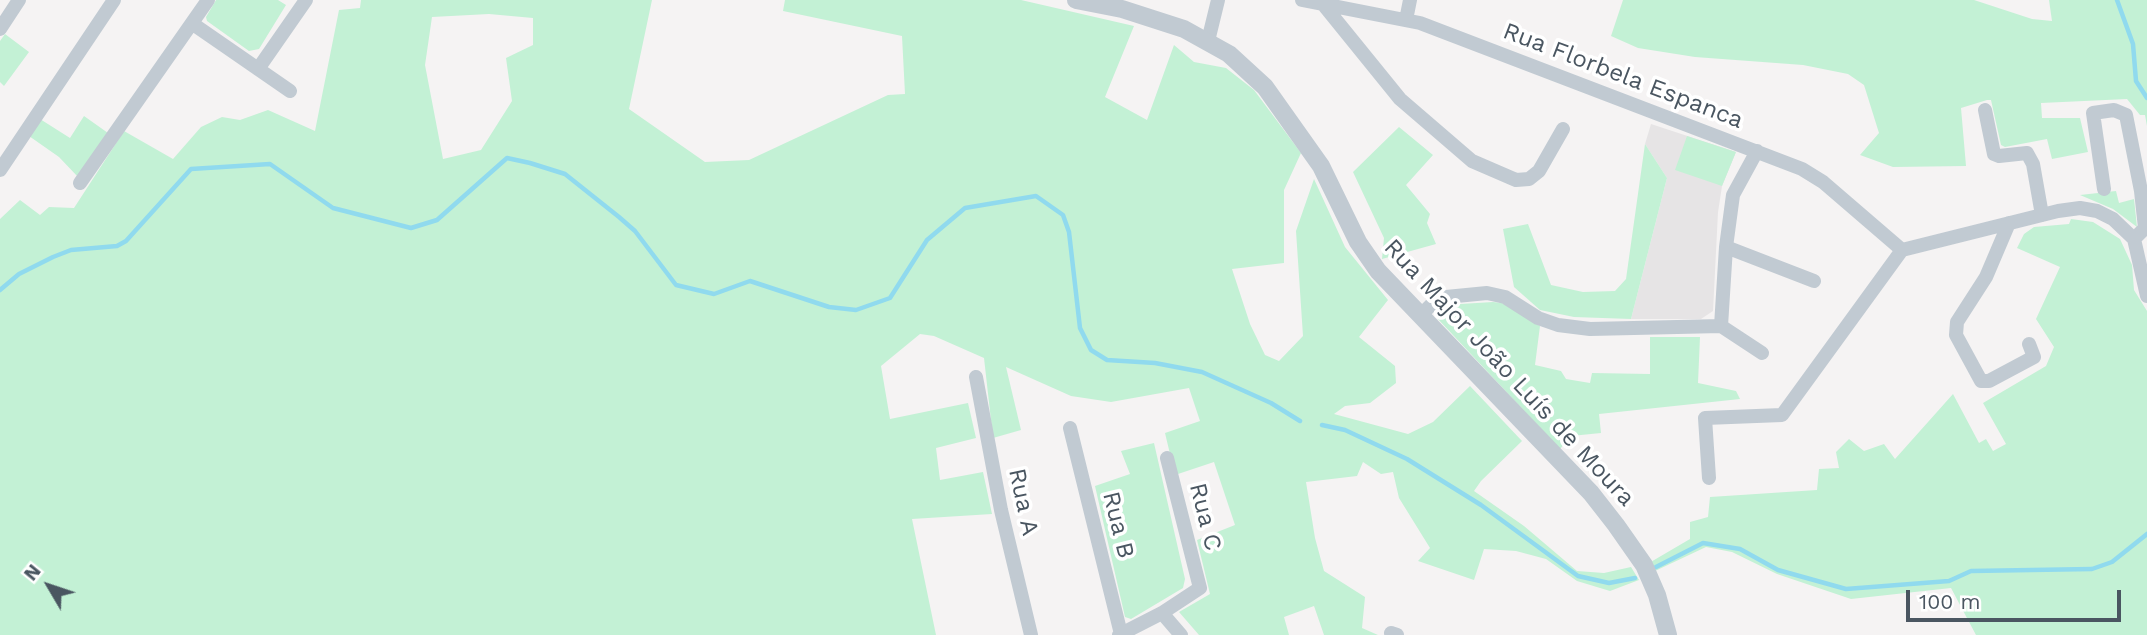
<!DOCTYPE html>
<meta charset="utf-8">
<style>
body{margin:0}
#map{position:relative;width:2147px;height:635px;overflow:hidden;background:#f5f3f3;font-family:"Work Sans",sans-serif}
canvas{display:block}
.north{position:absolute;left:14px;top:551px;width:70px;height:70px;-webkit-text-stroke:5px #fff;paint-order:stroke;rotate:309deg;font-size:19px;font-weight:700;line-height:28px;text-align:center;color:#4a5661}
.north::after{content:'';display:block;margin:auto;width:24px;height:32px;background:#4a5661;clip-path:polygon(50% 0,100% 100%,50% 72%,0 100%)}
.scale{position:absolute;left:1906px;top:590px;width:215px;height:32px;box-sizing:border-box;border:4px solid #4a5661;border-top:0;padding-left:9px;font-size:21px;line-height:24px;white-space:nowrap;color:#4a5661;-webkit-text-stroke:5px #fff;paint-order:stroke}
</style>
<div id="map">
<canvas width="2147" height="635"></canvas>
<div class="north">N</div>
<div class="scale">100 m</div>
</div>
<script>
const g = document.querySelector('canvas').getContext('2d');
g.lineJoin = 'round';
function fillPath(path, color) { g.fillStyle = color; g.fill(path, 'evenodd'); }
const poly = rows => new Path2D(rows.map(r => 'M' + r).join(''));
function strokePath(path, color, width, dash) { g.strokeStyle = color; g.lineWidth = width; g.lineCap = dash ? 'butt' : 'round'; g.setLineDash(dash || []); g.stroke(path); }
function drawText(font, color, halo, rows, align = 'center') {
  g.font = font + ' "Work Sans",sans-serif'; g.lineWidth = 7; g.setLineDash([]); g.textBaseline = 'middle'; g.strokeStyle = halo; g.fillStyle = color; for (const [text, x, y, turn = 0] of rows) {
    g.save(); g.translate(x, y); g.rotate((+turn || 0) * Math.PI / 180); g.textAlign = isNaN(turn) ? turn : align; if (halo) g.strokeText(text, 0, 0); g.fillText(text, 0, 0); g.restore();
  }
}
const education = poly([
 [1651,124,1736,152,1722,186,1718,212,1713,311,1701,319,1631,319,1667,178,1645,144]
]);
const green = poly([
 [216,0,278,0,286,5,259,49,249,51,207,21,206,17],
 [361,0,652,0,629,109,705,162,749,160,888,95,905,94,902,36,783,11,785,0,1021,0,1134,26,1105,97,1147,120,1174,45,1194,62,1226,68,1254,90,1301,153,1284,190,1284,263,1232,269,1250,324,1265,355,1279,361,1303,336,1296,231,1314,179,1345,247,1388,300,1359,337,1395,366,1396,383,1370,403,1345,406,1334,414,1408,434,1433,422,1470,386,1522,441,1481,481,1474,491,1524,526,1577,571,1604,573,1631,567,1639,580,1610,591,1577,581,1546,559,1516,551,1484,549,1474,580,1418,561,1430,548,1399,498,1393,472,1381,474,1363,462,1357,476,1306,482,1315,538,1324,571,1365,597,1362,628,1378,635,1324,635,1314,606,1284,617,1289,635,1199,635,1179,612,1210,594,1197,540,1235,525,1214,462,1175,475,1165,433,1200,421,1189,388,1111,402,1071,396,1006,367,1021,430,993,438,984,358,934,336,920,334,881,366,890,419,968,403,976,438,936,448,940,480,983,472,992,514,912,519,936,635,0,635,0,219,20,200,40,215,49,207,74,208,124,131,173,159,201,127,222,117,240,120,268,110,315,131,339,10,360,8],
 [489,14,533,18,533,45,506,58,512,101,481,150,443,159,425,65,432,17],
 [1623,0,1974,0,2032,19,2052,21,2049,0,2147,0,2147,126,2145,115,2140,115,2127,99,2041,103,2042,118,2080,118,2088,152,2052,159,2047,139,2005,147,2001,145,1991,100,1987,100,1961,108,1966,166,1893,167,1860,155,1879,133,1864,85,1848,74,1803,65,1695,57,1638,48,1611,36],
 [5,34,29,52,4,86,0,82,0,41],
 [84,116,108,133,78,177,59,157,29,136,40,119,70,138],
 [1399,127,1433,155,1406,185,1430,214,1427,223,1436,244,1382,259,1384,238,1353,172],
 [1687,136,1736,152,1722,186,1675,170],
 [1645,144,1667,178,1631,319,1574,317,1540,310,1514,287,1503,229,1528,224,1551,285,1583,292,1615,291,1626,279],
 [2116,191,2119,203,2134,199,2137,227,2113,209,2080,195],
 [2071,219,2093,222,2120,239,2132,265,2134,290,2147,311,2147,635,1976,635,1951,588,1851,599,1777,574,1732,552,1706,547,1655,571,1649,563,1690,539,1690,522,1708,517,1710,497,1817,490,1819,469,1839,468,1836,452,1849,439,1864,451,1884,444,1895,459,1953,394,1979,443,1986,439,1993,451,2006,444,1983,403,2046,366,2054,347,2036,319,2060,267,2017,248,2024,234,2034,227,2069,224],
 [1493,302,1502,303,1540,326,1535,365,1561,371,1566,379,1590,383,1592,373,1650,374,1650,337,1700,337,1698,383,1736,391,1740,399,1599,414,1601,433,1571,436,1560,449,1437,318,1437,313,1444,305],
 [1154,443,1185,579,1183,588,1131,619,1125,617,1095,486,1130,474,1121,451]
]);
const stream = poly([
 [2117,0,2133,44,2136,81,2147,98],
 [0,290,19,274,53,257,71,250,117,246,126,241,191,169,270,164,333,208,411,228,437,220,507,158,530,163,565,174,619,217,635,231,676,285,714,294,750,281,829,307,856,310,890,298,927,240,965,208,1036,196,1063,215,1069,232,1080,328,1091,350,1107,360,1155,363,1202,372,1271,403,1300,421],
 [1322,425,1345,430,1407,459,1481,505,1578,576,1609,583,1635,578],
 [1656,567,1703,543,1740,549,1778,570,1846,589,1949,581,1971,571,2092,569,2112,562,2147,534]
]);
const minor = poly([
 [1302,0,1420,23,1802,169,1823,182,1902,250],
 [1323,4,1400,99,1472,161,1516,180,1529,179,1539,171,1563,129],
 [1406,20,1410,0],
 [193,24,290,91],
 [0,29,19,0],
 [1208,41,1218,0],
 [258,69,306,0],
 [1985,110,1994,154,1999,156,2027,153,2033,164,2042,215],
 [0,170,114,0],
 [80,183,208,0],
 [2104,189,2093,113,2114,110,2126,115,2141,191,2145,228,2134,239],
 [2009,223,1986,277,1957,322,1956,335,1981,381,1989,381,2034,357,2029,344],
 [1726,247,1814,281],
 [1902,250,2058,211,2080,208,2097,211,2113,219,2134,239,2147,296],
 [1420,316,1433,303,1446,297,1487,293,1505,297,1538,318,1558,325,1590,329,1721,326,1762,353],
 [1721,326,1726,247,1733,195,1757,151],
 [976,377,1001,510,1031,635],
 [1070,428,1121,634],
 [1709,478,1705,418,1782,415,1902,250],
 [1162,613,1181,635],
 [1391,633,1397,635],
 [1119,635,1162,613,1200,588,1167,458]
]);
const tertiary = poly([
 [1076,0,1122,9,1184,29,1229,54,1265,87,1321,166,1358,242,1378,271,1591,493,1616,525,1644,565,1657,595,1668,635]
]);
const streetNames = [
 ["Rua Florbela Espanca",1623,76,21],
 ["Rua Major João Luís de Moura",1509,373,47],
 ["Rua A",1023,502,78],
 ["Rua C",1205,517,76],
 ["Rua B",1118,525,76]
];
fillPath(education, '#e6e4e5');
fillPath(green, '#c3f1d5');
strokePath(stream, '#90daee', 4.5);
strokePath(minor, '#c1cad2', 14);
strokePath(tertiary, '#c1cad2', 18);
drawText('24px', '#4a5661', '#fff', streetNames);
</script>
